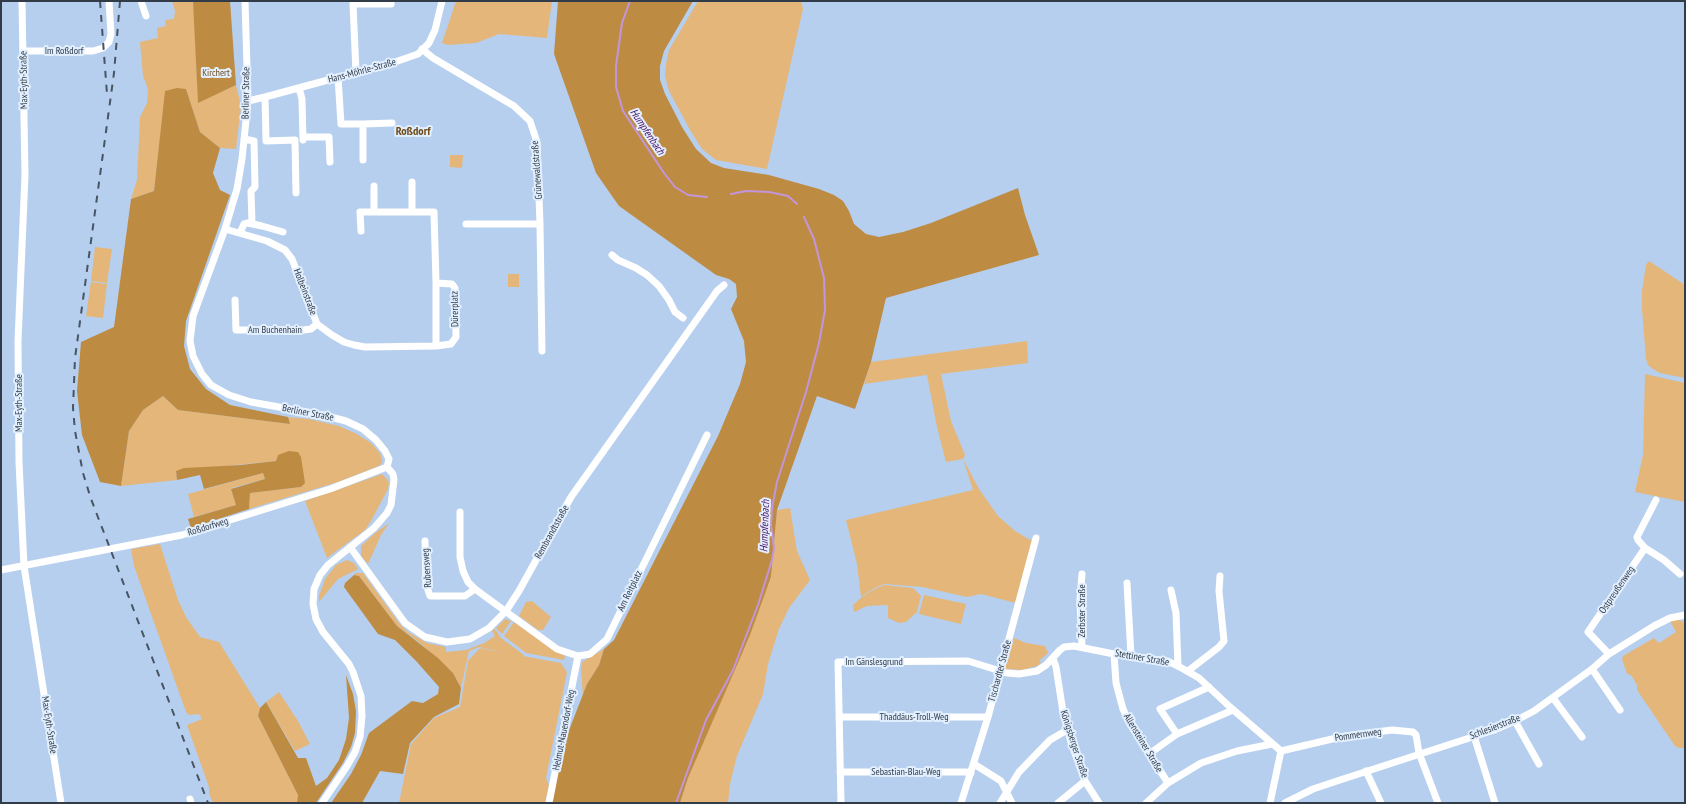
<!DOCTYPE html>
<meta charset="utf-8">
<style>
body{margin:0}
#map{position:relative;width:1686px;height:804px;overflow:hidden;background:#b6cfee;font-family:"PT Sans Narrow",sans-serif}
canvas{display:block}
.frame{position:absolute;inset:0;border:2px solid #323c48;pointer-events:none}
</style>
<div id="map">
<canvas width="1686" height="804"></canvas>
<div class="frame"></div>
</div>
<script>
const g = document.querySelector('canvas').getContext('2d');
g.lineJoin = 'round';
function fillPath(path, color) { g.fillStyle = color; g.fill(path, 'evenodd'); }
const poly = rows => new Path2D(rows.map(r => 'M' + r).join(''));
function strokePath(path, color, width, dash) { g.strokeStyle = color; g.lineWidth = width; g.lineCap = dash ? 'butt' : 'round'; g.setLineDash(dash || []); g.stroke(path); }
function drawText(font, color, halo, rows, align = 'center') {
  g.font = font + ' "PT Sans Narrow",sans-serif'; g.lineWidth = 4; g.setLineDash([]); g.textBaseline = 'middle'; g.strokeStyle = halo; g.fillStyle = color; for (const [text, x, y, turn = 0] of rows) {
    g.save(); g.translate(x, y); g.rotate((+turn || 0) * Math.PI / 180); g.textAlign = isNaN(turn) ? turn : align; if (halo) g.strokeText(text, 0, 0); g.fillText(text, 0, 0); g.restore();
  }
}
const green = poly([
 [172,1,191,1,194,4,198,102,236,85,241,106,236,149,220,148,200,132,186,89,159,148,154,191,131,199,137,180,140,117,147,103,148,89,143,76,140,42,158,38,157,28,166,26,165,20,174,19,175,11],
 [456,1,552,1,547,38,499,34,476,43,448,45,442,43],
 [698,1,801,1,803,9,767,169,716,160,702,149,690,130,669,91,665,76,666,64,669,50],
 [450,155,463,155,462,168,450,167],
 [95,247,112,249,107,283,91,281],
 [1649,261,1685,285,1685,378,1660,373,1653,369,1648,365,1646,359,1642,309,1642,291,1646,265],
 [508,274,519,274,519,287,508,287],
 [91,282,107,284,103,318,86,316],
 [1027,341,1028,363,941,374,951,421,965,455,963,459,979,489,998,516,1015,531,1032,541,1016,603,981,594,967,597,922,587,884,584,871,590,861,597,857,564,846,520,973,490,963,459,946,462,937,427,927,375,864,384,871,362],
 [1645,374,1685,383,1685,502,1635,492,1643,455],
 [163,396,178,410,290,424,288,417,309,419,339,426,357,434,371,443,380,453,382,459,382,463,379,466,338,482,249,509,250,493,301,487,278,455,276,461,176,471,177,480,121,486,129,431,143,410],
 [263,473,265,479,231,488,236,505,194,517,188,494],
 [382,474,387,479,389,483,388,489,371,521,365,530,327,558,305,501],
 [790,508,797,551,810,580,789,608,779,629,768,664,763,694,737,756,730,784,728,803,680,803,688,778,771,578,777,510],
 [389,523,381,535,368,564,361,556,361,546,375,533],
 [160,544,178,600,186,617,200,637,219,642,260,708,258,716,298,795,297,803,213,803,209,794,209,787,187,725,202,719,199,714,189,715,186,712,134,566,131,549],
 [347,560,354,563,358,569,338,579,319,602,319,596,325,579,336,565],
 [355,573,363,573,399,623,408,632,427,643,446,647,446,652,466,650,484,643,495,636,492,631,495,629,501,638,524,655,523,656,561,663,567,672,546,778,549,785,545,803,399,803,411,744,434,718,460,707,468,661,480,648,505,653,479,647,469,651,461,688,453,673,420,643,397,626,359,576,354,575],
 [884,585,913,588,921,596,917,612,906,622,899,623,888,618,888,605,867,606,854,612,853,605,862,597,871,591],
 [924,595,966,604,961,624,919,614],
 [532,601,551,617,543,630,538,630,519,616,526,602],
 [505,619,511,621,502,634,496,628],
 [1678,619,1683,622,1685,625,1685,748,1679,748,1675,746,1637,690,1637,685,1631,675,1627,674,1622,659,1623,656,1654,638,1659,643,1676,632,1670,621],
 [514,622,555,651,565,656,564,660,526,653,504,636],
 [1014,638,1026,643,1045,646,1048,653,1039,661,1041,663,1037,666,1022,670,1005,669],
 [604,649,599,665,587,684,583,697,581,669,582,662],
 [279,692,298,721,310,744,295,751,266,702]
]);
const forest = poly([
 [193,1,230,1,236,85,198,103],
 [558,1,693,1,664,51,660,66,660,80,665,94,682,127,696,149,711,163,724,168,769,175,819,189,834,195,843,201,849,211,854,224,866,234,879,237,903,232,931,223,1018,188,1025,215,1039,255,886,298,871,362,855,409,817,396,777,510,771,577,750,635,688,778,680,803,551,803,556,774,566,738,587,684,599,665,604,649,614,640,718,436,740,384,746,362,744,341,731,309,737,297,736,284,729,279,716,275,619,206,596,173,554,54],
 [177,88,186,89,200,132,220,148,213,173,220,190,230,195,186,321,184,346,190,369,206,389,230,405,288,417,290,424,178,410,163,396,143,410,129,431,121,486,100,482,82,435,77,391,81,342,114,327,131,199,154,191,165,91],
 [289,451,298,452,301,457,305,483,301,487,250,493,249,509,191,528,188,519,236,505,231,489,265,479,263,473,204,489,200,475,177,480,176,471,184,468,241,465,276,461,278,455],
 [354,575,359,576,397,626,438,658,453,673,461,688,459,704,434,717,410,743,403,774,380,771,362,803,331,803,351,774,361,755,369,733,412,701,423,703,438,694,439,687,417,662,395,640,378,634,344,587,345,583],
 [346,675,353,694,356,711,355,733,351,747,343,763,316,803,297,803,298,795,258,716,260,708,266,702,298,758,306,758,316,786,327,778,339,760,346,739,349,718]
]);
const stream = poly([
 [630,1,622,23,616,66,616,87,623,111,664,173,675,187,688,195,707,197],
 [731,194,746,191,769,192,788,196,797,204],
 [676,803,706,720,733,670,758,605,772,560,774,548,771,526,772,508,777,482,806,392,819,343,825,310,824,278,814,239,804,217]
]);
const minor = poly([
 [22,1,25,175,18,341,19,462,24,566,61,803],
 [141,1,146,16],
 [245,1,248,101,242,159,237,189,225,229,193,316,190,341,193,356,202,374,211,385,229,395,251,402,323,415,346,421,363,429,376,440,385,451,389,459,387,467],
 [422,49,433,58,514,106,530,121,537,142,540,224,542,351],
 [24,51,93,51,103,48,109,42,111,34,109,1],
 [356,72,353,4,391,4,391,1],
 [338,77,341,124,363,124,363,160],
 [299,88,302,99,303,140],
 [265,97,266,141,295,140,296,193],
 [248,101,265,97,395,62,418,54,429,43,435,30,442,1],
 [363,124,392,123],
 [303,137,329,137,330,162],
 [244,139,254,141,255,187,251,191,252,223],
 [412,182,412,212],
 [374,186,374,212],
 [466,224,540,224],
 [225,229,267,241,285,250,292,259,317,324,332,335,344,342,354,345,365,347,436,346,451,344,456,337,455,288,452,284,436,283],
 [361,231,360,212,434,212,436,283,436,346],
 [240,233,244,224,248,223,262,226,283,232],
 [612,255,618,260,636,268,647,275,659,286,669,300,675,312,683,318],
 [235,300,236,330,304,330,311,329,317,324],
 [460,512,460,557,463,571,468,582,475,589,557,649,578,656,590,654,607,639,707,435],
 [425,541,426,584,430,596,465,596,475,589],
 [350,547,405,623,425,637,447,642,470,639,489,628,506,611,519,591,571,497,717,291,724,285],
 [1645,548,1638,540,1637,537,1656,500],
 [1,570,182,535,330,489,387,467],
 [1127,583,1131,656],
 [1171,590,1176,613,1178,666],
 [1082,647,1080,600,1082,574],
 [1114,654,1116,683,1123,709,1130,724,1168,783],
 [1609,654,1588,632,1645,548,1664,560,1680,574],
 [1053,658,1056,667,1063,712,1071,742,1085,781,1099,803],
 [1592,669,1620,710],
 [1188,671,1219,647,1224,641,1219,591,1220,576],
 [1553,698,1582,737],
 [839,717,988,717],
 [1515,721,1539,764],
 [1177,734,1233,710],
 [1474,736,1495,803],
 [1281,751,1345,736,1392,730,1413,732,1416,735,1419,753,1438,803],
 [1149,754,1177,734,1160,709,1209,687],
 [974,764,1001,781,1012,803],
 [1366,771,1381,803],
 [840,772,966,772,971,773],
 [190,799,191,803],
 [322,803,347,766,355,752,360,737,362,716,361,696,353,672,349,664,323,632,316,619,313,604,314,589,320,575,328,565,374,528,387,513,391,505,394,480,393,474,387,467],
 [549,803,578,656],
 [841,803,838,662,968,661,1007,673,1019,674,1037,671,1046,665,1060,650,1064,647,1074,646,1114,654,1167,661,1178,666,1199,678,1230,707,1281,751,1270,803],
 [961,803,988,717,1036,538],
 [1000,803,1019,772,1050,740,1067,730],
 [1058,803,1085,781],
 [1146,803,1168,783,1201,763,1237,751,1272,744],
 [1285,803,1313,789,1340,780,1494,730,1515,721,1534,711,1592,669,1609,654,1654,626,1670,618,1685,615]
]);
const rail = poly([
 [100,1,107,94],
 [120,1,114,73,75,358,73,408,75,431,83,473,91,499,208,803]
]);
const streetNames = [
 ["Im Roßdorf",64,51],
 ["Hans-Möhrle-Straße",362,71,-15],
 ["Max-Eyth-Straße",24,80,-91],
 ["Berliner Straße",246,93,-89],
 ["Grünewaldstraße",537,170,-94],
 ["Holbeinstraße",305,292,69],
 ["Dürerplatz",455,309,-91],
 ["Am Buchenhain",275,330],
 ["Max-Eyth-Straße",19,403,-90],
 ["Berliner Straße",308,413,11],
 ["Roßdorfweg",208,527,-17],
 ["Rembrandtstraße",552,532,-61],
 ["Rubensweg",427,568,-94],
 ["Ostpreußenweg",1617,590,-56],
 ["Am Reitplatz",630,591,-64],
 ["Zerbster Straße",1082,611,-90],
 ["Stettiner Straße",1142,658,10],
 ["Im Gänslesgrund",874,662],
 ["Tischardter Straße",1000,671,-75],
 ["Thaddäus-Troll-Weg",914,717],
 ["Max-Eyth-Straße",49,725,81],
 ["Schlesierstraße",1495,727,-21],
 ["Helmut-Nauendorf-Weg",564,730,-79],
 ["Pommernweg",1358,735,-8],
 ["Allensteiner Straße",1143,743,59],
 ["Königsberger Straße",1074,744,72],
 ["Sebastian-Blau-Weg",906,772]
];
const parkNames = [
 ["Kirchert",216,73]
];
const waterNames = [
 ["Humpfenbach",647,132,56],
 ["Humpfenbach",765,526,-88]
];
const quarterNames = [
 ["Roßdorf",413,132]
];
fillPath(green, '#e5b679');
fillPath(forest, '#be8b43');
strokePath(stream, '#c396db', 2);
strokePath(minor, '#fff', 7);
strokePath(rail, '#485463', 2, [7, 7]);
drawText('10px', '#323c48', '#e2efff', streetNames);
drawText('10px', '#724f1a', '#e2efff', parkNames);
drawText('italic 11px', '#4e1466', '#e2efff', waterNames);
drawText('bold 12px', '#6e4c19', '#e2efff', quarterNames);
</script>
